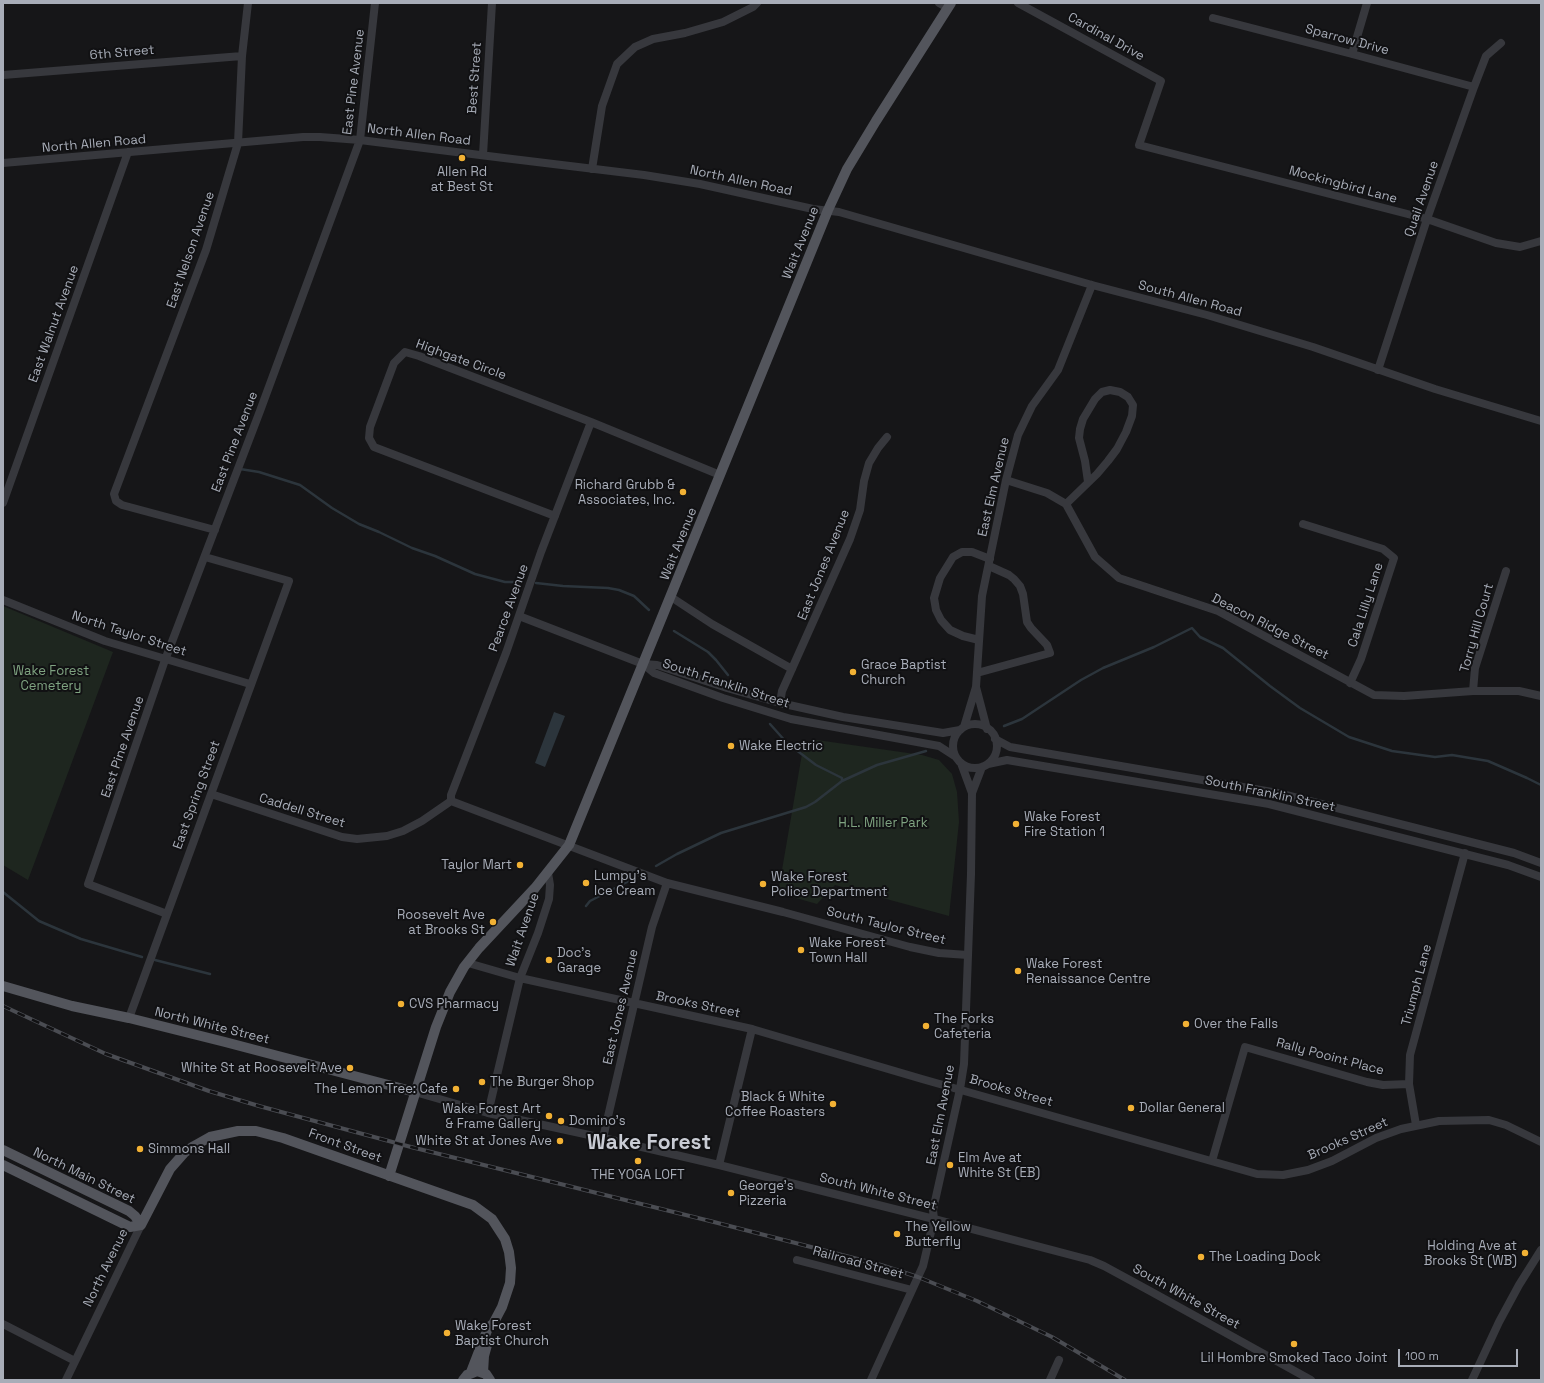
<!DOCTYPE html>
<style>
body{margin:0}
#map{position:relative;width:1544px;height:1383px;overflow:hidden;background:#161618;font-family:"Space Grotesk",sans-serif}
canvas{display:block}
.frame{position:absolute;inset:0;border:4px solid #a8adb8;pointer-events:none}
.scale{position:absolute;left:1398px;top:1349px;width:120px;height:18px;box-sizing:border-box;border:2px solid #a8adb8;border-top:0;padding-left:5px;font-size:12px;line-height:14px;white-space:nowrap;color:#a8adb8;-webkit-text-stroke:3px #111113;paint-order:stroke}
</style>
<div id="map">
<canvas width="1544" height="1383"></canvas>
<div class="frame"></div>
<div class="scale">100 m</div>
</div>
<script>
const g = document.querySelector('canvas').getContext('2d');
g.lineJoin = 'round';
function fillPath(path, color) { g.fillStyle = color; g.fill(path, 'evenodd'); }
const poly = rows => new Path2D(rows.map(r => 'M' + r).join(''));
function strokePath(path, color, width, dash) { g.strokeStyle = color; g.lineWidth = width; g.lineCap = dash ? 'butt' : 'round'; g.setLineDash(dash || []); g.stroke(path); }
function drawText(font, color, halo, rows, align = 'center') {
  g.font = font + ' "Space Grotesk",sans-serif'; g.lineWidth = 4; g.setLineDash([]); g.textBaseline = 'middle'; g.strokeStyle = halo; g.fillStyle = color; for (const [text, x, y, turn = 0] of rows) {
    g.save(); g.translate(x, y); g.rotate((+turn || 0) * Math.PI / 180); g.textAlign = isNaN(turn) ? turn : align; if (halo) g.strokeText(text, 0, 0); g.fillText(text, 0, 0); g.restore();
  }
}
const green = poly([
 [3,606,113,652,28,880,3,865],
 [817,740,922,755,939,760,952,774,957,792,959,822,949,916,835,885,817,904,778,893,803,748]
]);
const water = poly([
 [554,712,565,716,545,767,535,763]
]);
const stream = poly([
 [240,469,259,472,300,485,332,508,359,524,379,532,412,548,435,556,475,574,505,582,523,582],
 [536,583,563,586,608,588,619,590,634,596,649,610],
 [674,631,708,652,716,660,728,675],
 [770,724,787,743,816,765,842,778,842,781],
 [1004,726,1022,719,1081,680,1103,668,1154,647,1192,628,1200,637,1223,648,1270,686,1300,708,1349,737,1392,751,1435,757,1452,755,1488,761,1527,778,1541,785],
 [656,866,677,854,721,833,806,807,815,802,842,781,877,765,926,751],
 [3,892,39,921,81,939,142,957],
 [586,906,590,901,631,880],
 [155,960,210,974]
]);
const minor = poly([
 [939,3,948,8],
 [1018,3,1161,81,1139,145,1427,219,1496,243,1520,247,1541,241],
 [1213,18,1352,54,1474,87],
 [1352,54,1367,3],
 [3,75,242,56],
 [483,155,492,3],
 [3,163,303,137,320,137,360,140,504,158,644,175,700,184,813,209,839,212,1092,285,1207,315,1313,347,1435,389,1541,421],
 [592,169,602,106,617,64,635,47,653,39,685,33,723,22,753,7,757,3],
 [1378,370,1427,219,1474,87,1486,56,1501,43],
 [1006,480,1047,493,1066,504,1095,557,1119,578,1218,611,1374,695,1404,696,1473,691,1519,691,1541,696],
 [3,503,128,152],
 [1066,504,1097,474,1108,461,1117,449,1126,432,1132,416,1133,405,1128,397,1120,392,1110,390,1102,392,1095,399,1083,419,1080,429,1079,438,1085,461,1088,482],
 [555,516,374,447,369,438,370,427,394,363,405,352,419,356,591,422,720,475],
 [1303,524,1383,549,1394,558,1361,659,1350,683],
 [215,530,122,505,116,501,114,494,206,250,238,143,242,56,248,3],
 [671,597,712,624,792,669],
 [3,600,105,641,250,684],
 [519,616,643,664,654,673,723,698,791,719,939,746,956,757],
 [979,640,963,636,950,630,941,620,936,610,934,598,940,578,953,557,962,552,972,552,990,559],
 [643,664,657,665,727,688,780,703,843,717,943,733,960,730],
 [977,673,1050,653,1047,645,1031,628,1027,622,1023,594,1020,586,1014,579,1009,575,989,566],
 [976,687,987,729],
 [1473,691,1475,668,1506,571],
 [780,703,782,691,850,539,860,510,864,481,869,463,878,448,887,437],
 '953 746a22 22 0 1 1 44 0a22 22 0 1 1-44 0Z',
 [964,727,976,687,982,596,1006,480,1018,435,1032,406,1058,370,1092,285],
 [995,739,1010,747,1278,793,1514,853,1541,863],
 [988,764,1007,760,1269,804,1508,865,1541,877],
 [972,793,982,767],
 [211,794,342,837,357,839,387,836,403,831,422,821,451,801],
 [451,801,667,883,783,912,910,947,939,953,968,955],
 [451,801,451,795,506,653,541,552,591,422],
 [167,914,88,884,165,660,260,411,360,140,375,3],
 [468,963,520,978,752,1029,922,1079,1257,1174,1283,1175,1308,1170,1332,1161,1376,1138,1401,1129,1439,1121,1489,1120,1506,1125,1541,1142],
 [129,1018,289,581,205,557],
 [415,1092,488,1113,603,1138,719,1165,934,1219,1090,1260,1104,1266,1150,1291,1311,1380],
 [488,1113,520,978,538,933,549,899,550,885,548,873],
 [1416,1125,1409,1084,1410,1055,1465,853],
 [603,1138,652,927,667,883],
 [1212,1161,1245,1047,1367,1082,1383,1085,1409,1084],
 [719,1165,752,1029],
 [797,1260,912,1290],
 [3,1324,75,1361],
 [66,1380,141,1225],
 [871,1380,923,1266,934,1219,933,1210,960,1089,964,1064,971,874,972,793,961,763],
 [1050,1380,1059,1360],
 [1472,1380,1499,1322,1519,1285,1541,1250]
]);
const major = poly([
 [3,986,72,1006,129,1018,225,1042,415,1092],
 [3,1150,129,1211,135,1216,141,1225],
 [3,1165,130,1227,141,1225],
 [389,1176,436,1027,450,992,464,967,479,948,535,888,569,845,828,210,847,169,876,121,951,3],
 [141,1225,170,1169,185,1152,194,1146,210,1137,238,1131,256,1131,283,1138,473,1205,492,1219,505,1239,509,1252,511,1268,510,1283,502,1307,493,1324,488,1328,471,1372],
 [483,1373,484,1356,487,1345],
 [463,1380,467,1375,477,1371,486,1374,490,1380]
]);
const rail = poly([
 [3,1006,106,1054,209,1091,259,1106,411,1147,710,1221,881,1265,918,1277,977,1301,1052,1337,1125,1380]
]);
const markers = [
 [462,158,4,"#f2b134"],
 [683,492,4,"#f2b134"],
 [853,672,4,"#f2b134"],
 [731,746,4,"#f2b134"],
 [1016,824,4,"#f2b134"],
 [520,865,4,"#f2b134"],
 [586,883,4,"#f2b134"],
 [763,884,4,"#f2b134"],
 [493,922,4,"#f2b134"],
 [801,950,4,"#f2b134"],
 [549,960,4,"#f2b134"],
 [1018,971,4,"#f2b134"],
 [401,1004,4,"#f2b134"],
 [1186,1024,4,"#f2b134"],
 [926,1026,4,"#f2b134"],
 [350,1068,4,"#f2b134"],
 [482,1082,4,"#f2b134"],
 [456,1089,4,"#f2b134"],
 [833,1104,4,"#f2b134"],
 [1131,1108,4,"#f2b134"],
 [549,1116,4,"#f2b134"],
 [561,1121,4,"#f2b134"],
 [560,1141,4,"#f2b134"],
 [140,1149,4,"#f2b134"],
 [638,1161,4,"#f2b134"],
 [950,1165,4,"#f2b134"],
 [731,1193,4,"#f2b134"],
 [897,1234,4,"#f2b134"],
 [1525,1253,4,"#f2b134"],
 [1201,1257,4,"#f2b134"],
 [447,1333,4,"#f2b134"],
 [1294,1344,4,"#f2b134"]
];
const streetNames = [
 ["Cardinal Drive",1106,37,29],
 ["Sparrow Drive",1347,40,15],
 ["6th Street",122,53,-5],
 ["Best Street",475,78,-86],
 ["East Pine Avenue",354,82,-83],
 ["North Allen Road",419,135,7],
 ["North Allen Road",94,144,-5],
 ["North Allen Road",741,181,12],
 ["Mockingbird Lane",1343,185,15],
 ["Quail Avenue",1422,199,-71],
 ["Wait Avenue",801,243,-68],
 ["East Nelson Avenue",191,250,-71],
 ["South Allen Road",1190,299,15],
 ["East Walnut Avenue",54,324,-70],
 ["Highgate Circle",461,360,20],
 ["East Pine Avenue",235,442,-69],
 ["East Elm Avenue",994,487,-77],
 ["Wait Avenue",679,544,-68],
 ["East Jones Avenue",824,565,-68],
 ["Cala Lilly Lane",1366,605,-72],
 ["Pearce Avenue",509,608,-70],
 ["Deacon Ridge Street",1270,627,27],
 ["Torry Hill Court",1477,628,-74],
 ["North Taylor Street",129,634,18],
 ["South Franklin Street",726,684,18],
 ["East Pine Avenue",123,747,-71],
 ["South Franklin Street",1270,794,12],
 ["East Spring Street",197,795,-70],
 ["Caddell Street",302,811,17],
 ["South Taylor Street",886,926,14],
 ["Wait Avenue",523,930,-71],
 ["Triumph Lane",1417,985,-75],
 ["Brooks Street",698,1005,12],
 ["East Jones Avenue",621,1007,-77],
 ["North White Street",212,1026,14],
 ["Rally Pooint Place",1330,1057,15],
 ["Brooks Street",1011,1091,16],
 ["East Elm Avenue",941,1115,-79],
 ["Brooks Street",1348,1139,-24],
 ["Front Street",345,1146,20],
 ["North Main Street",84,1176,26],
 ["South White Street",878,1192,14],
 ["Railroad Street",858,1263,15],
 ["North Avenue",106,1268,-64],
 ["South White Street",1186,1297,29]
];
const poiNames = [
 ["Allen Rd",462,172,"center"],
 ["at Best St",462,187,"center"],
 ["Richard Grubb &",675,485,"right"],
 ["Associates, Inc.",675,500,"right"],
 ["Grace Baptist",861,665],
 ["Church",861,680],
 ["Wake Electric",739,746],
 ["Wake Forest",1024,817],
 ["Fire Station 1",1024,832],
 ["Taylor Mart",512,865,"right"],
 ["Lumpy's",594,876],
 ["Ice Cream",594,891],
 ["Wake Forest",771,877],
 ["Police Department",771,892],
 ["Roosevelt Ave",485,915,"right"],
 ["at Brooks St",485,930,"right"],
 ["Wake Forest",809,943],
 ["Town Hall",809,958],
 ["Doc's",557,953],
 ["Garage",557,968],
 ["Wake Forest",1026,964],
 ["Renaissance Centre",1026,979],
 ["CVS Pharmacy",409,1004],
 ["The Forks",934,1019],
 ["Cafeteria",934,1034],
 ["Over the Falls",1194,1024],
 ["White St at Roosevelt Ave",342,1068,"right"],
 ["The Burger Shop",490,1082],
 ["The Lemon Tree: Cafe",448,1089,"right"],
 ["Black & White",825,1097,"right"],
 ["Coffee Roasters",825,1112,"right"],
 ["Dollar General",1139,1108],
 ["Wake Forest Art",541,1109,"right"],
 ["& Frame Gallery",541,1124,"right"],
 ["Domino's",569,1121],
 ["White St at Jones Ave",552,1141,"right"],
 ["Simmons Hall",148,1149],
 ["Elm Ave at",958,1158],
 ["White St (EB)",958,1173],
 ["THE YOGA LOFT",638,1175,"center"],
 ["George's",739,1186],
 ["Pizzeria",739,1201],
 ["The Yellow",905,1227],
 ["Butterfly",905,1242],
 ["Holding Ave at",1517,1246,"right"],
 ["Brooks St (WB)",1517,1261,"right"],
 ["The Loading Dock",1209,1257],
 ["Wake Forest",455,1326],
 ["Baptist Church",455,1341],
 ["Lil Hombre Smoked Taco Joint",1294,1358,"center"]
];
const parkNames = [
 ["Wake Forest",51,671],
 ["Cemetery",51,686],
 ["H.L. Miller Park",883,823]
];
const townNames = [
 ["Wake Forest",649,1143]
];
fillPath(green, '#1e261f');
fillPath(water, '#2c353c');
strokePath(stream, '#2c353c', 2.5);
strokePath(minor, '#37383d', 8);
strokePath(major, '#53555c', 10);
strokePath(rail, '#4a4c52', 4);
strokePath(rail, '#111113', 2.5, [8]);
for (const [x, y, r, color] of markers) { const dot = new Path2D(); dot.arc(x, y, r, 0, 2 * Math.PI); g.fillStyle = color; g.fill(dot); strokePath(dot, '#111113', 1.5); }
drawText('13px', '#a8adb8', '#111113', streetNames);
drawText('13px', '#a8adb8', '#111113', poiNames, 'left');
drawText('13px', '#7fa381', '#111113', parkNames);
drawText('bold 21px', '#c9ccd4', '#111113', townNames);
</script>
